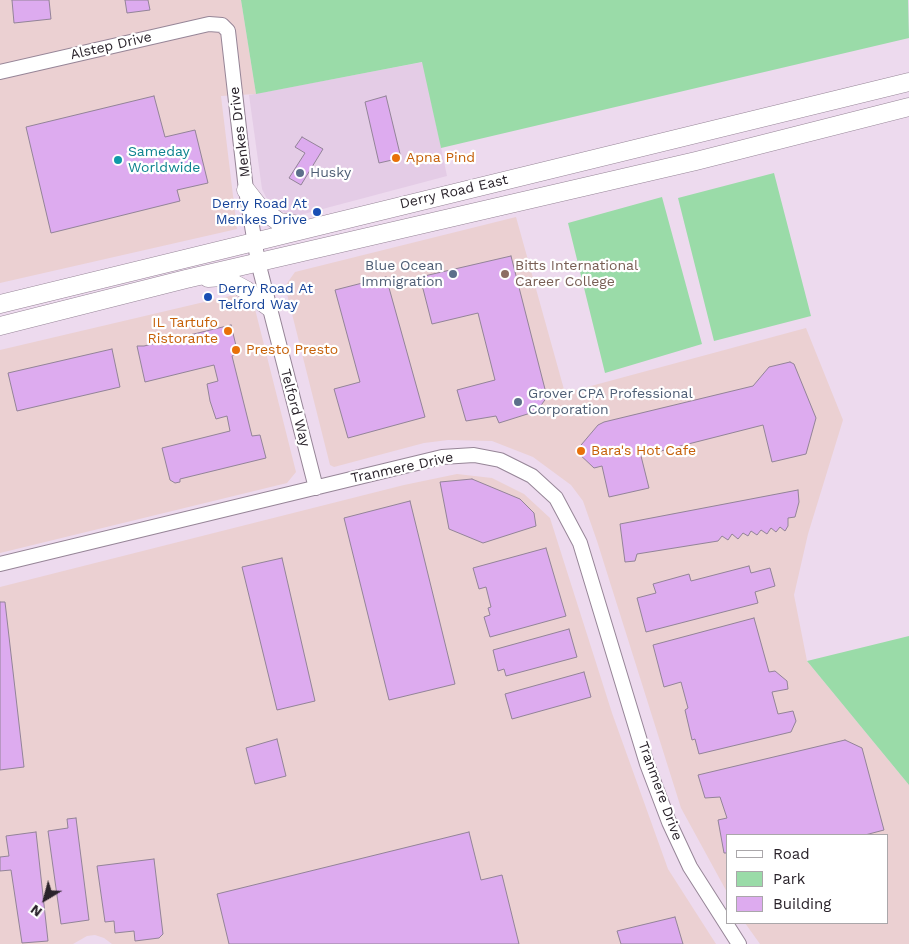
<!DOCTYPE html>
<style>
body{margin:0}
#map{position:relative;width:909px;height:944px;overflow:hidden;background:#eddaee;font-family:"Work Sans",sans-serif}
canvas{display:block}
.legend{position:absolute;left:726px;top:834px;width:162px;height:90px;box-sizing:border-box;background:#fff;border:1px solid #aaa7aa;margin:0;padding:6px 9px;list-style:none;font-size:15px;color:#2a232b}
.legend li{display:flex;align-items:center;gap:10px;height:25px}
.legend b{width:25px;border:1px solid #aaa7aa}
.north{position:absolute;left:20px;top:874px;width:50px;height:50px;-webkit-text-stroke:4px #fff;paint-order:stroke;rotate:217deg;font-size:14px;font-weight:700;line-height:20px;text-align:center;color:#2a232b}
.north::after{content:'';display:block;margin:auto;width:18px;height:22px;background:#2a232b;clip-path:polygon(50% 0,100% 100%,50% 72%,0 100%)}
</style>
<div id="map">
<canvas width="909" height="944"></canvas>
<ul class="legend">
<li><b style="height:6px;background:#fff"></b>Road</li>
<li><b style="height:14px;background:#9adba8"></b>Park</li>
<li><b style="height:14px;background:#ddabef"></b>Building</li>
</ul>
<div class="north">N</div>
</div>
<script>
const g = document.querySelector('canvas').getContext('2d');
g.lineJoin = 'round';
function fillPath(path, color) { g.fillStyle = color; g.fill(path, 'evenodd'); }
const poly = rows => new Path2D(rows.map(r => 'M' + r).join(''));
function strokePath(path, color, width, dash) { g.strokeStyle = color; g.lineWidth = width; g.lineCap = dash ? 'butt' : 'round'; g.setLineDash(dash || []); g.stroke(path); }
function drawText(font, color, halo, rows, align = 'center') {
  g.font = font + ' "Work Sans",sans-serif'; g.lineWidth = 4.5; g.setLineDash([]); g.textBaseline = 'middle'; g.strokeStyle = halo; g.fillStyle = color; for (const [text, x, y, turn = 0] of rows) {
    g.save(); g.translate(x, y); g.rotate((+turn || 0) * Math.PI / 180); g.textAlign = isNaN(turn) ? turn : align; if (halo) g.strokeText(text, 0, 0); g.fillText(text, 0, 0); g.restore();
  }
}
const built = poly([
 [423,62,447,176,300,215,285,213,270,205,262,189,249,95]
]);
const industrial = poly([
 [0,0,241,0,256,94,221,96,237,229,0,283],
 [516,217,565,393,806,328,843,420,808,534,794,595,807,661,909,785,909,944,760,944,745,923,888,923,888,835,728,835,728,894,681,808,597,541,583,501,571,485,533,457,492,441,448,440,424,443,334,467,330,465,285,286,295,272],
 [234,295,255,309,296,472,287,483,0,553,0,350],
 [457,474,492,478,524,494,550,518,612,713,668,869,716,944,112,944,104,938,95,935,87,936,73,944,0,944,0,587,404,485]
]);
const green = poly([
 [241,0,908,0,909,38,441,148,422,62,256,94],
 [774,173,811,316,714,341,678,198],
 [662,197,702,344,605,373,568,223],
 [909,636,909,785,807,661]
]);
const building = poly([
 [12,0,49,0,51,19,14,23,12,0],
 [125,0,148,0,150,10,127,13,125,0],
 [154,96,165,137,195,130,208,183,177,190,180,201,51,233,26,127,154,96],
 [386,96,401,158,379,163,365,102,386,96],
 [302,137,323,149,301,185,289,178,305,153,295,147,302,137],
 [511,256,547,397,537,411,499,423,496,416,466,421,457,390,495,380,478,313,432,324,420,277,511,256],
 [386,277,425,417,348,438,334,389,360,382,335,290,386,277],
 [231,325,238,354,232,356,252,436,260,435,266,458,180,479,180,482,175,483,170,480,162,448,230,431,227,416,216,419,210,401,207,384,218,381,214,365,145,382,137,346,144,346,231,325],
 [112,349,120,387,17,411,8,373,112,349],
 [790,362,794,364,816,418,806,454,772,462,763,425,641,456,649,488,609,497,602,466,594,468,576,451,598,425,604,422,753,386,769,367,790,362],
 [472,479,520,499,534,513,536,526,483,543,449,529,440,482,472,479],
 [798,490,799,502,795,517,788,518,788,526,785,531,780,527,776,532,771,528,767,534,761,530,757,535,751,531,748,536,743,533,738,539,732,534,728,540,722,536,718,541,637,554,635,561,625,562,620,524,798,490],
 [410,501,455,684,389,700,344,518,410,501],
 [546,548,566,616,490,637,484,617,490,615,488,608,491,607,486,587,479,589,473,568,546,548],
 [282,558,315,701,277,710,242,567,282,558],
 [749,566,751,573,770,568,775,586,755,592,758,603,646,632,637,598,656,593,653,584,689,574,691,581,749,566],
 [0,602,5,602,24,767,0,770,0,602],
 [754,618,769,672,775,671,787,681,788,689,772,692,778,714,793,711,796,721,791,732,699,754,695,739,692,740,685,710,688,708,681,682,664,687,653,645,754,618],
 [569,629,577,657,506,676,504,669,498,671,493,650,569,629],
 [584,672,591,697,512,719,505,694,584,672],
 [277,739,286,776,255,784,246,748,277,739],
 [845,740,862,748,884,830,865,835,728,835,728,853,724,853,718,820,727,818,720,797,705,798,698,775,845,740],
 [76,818,89,920,61,924,48,831,68,828,67,819,76,818],
 [36,832,48,941,22,943,11,870,0,871,0,857,9,856,6,836,36,832],
 [469,832,481,880,502,875,519,944,229,944,217,894,469,832],
 [154,859,163,934,159,938,135,941,134,931,115,933,114,921,105,922,97,866,154,859],
 [675,917,683,944,621,944,617,931,675,917]
]);
const minor = poly([
 [0,72,209,24,222,25,228,31,246,190,258,262,316,488],
 [0,564,442,457,474,455,500,460,532,476,556,498,580,543,647,764,669,822,690,867,739,944]
]);
const major = poly([
 [246,190,260,208,279,222,300,225],
 [208,278,222,277,246,290,269,307],
 [0,304,909,82],
 [0,326,186,279,696,161,909,107]
]);
const markers = [
 [396,158,5,"#e8710a"],
 [118,160,5,"#0f9aa8"],
 [300,173,5,"#5c6f8a"],
 [317,212,5,"#1a4fb4"],
 [453,274,5,"#5c6f8a"],
 [505,274,5,"#8d6e63"],
 [208,297,5,"#1a4fb4"],
 [228,331,5,"#e8710a"],
 [236,350,5,"#e8710a"],
 [518,402,5,"#5c6f8a"],
 [581,451,5,"#e8710a"]
];
const streetNames = [
 ["Alstep Drive",111,46,-13],
 ["Menkes Drive",240,132,-97],
 ["Derry Road East",454,192,-13],
 ["Telford Way",295,408,75],
 ["Tranmere Drive",402,468,-12],
 ["Tranmere Drive",660,791,70]
];
const cultureNames = [
 ["Sameday",128,152],
 ["Worldwide",128,168]
];
const foodNames = [
 ["Apna Pind",406,158],
 ["IL Tartufo",218,323,"right"],
 ["Ristorante",218,339,"right"],
 ["Presto Presto",246,350],
 ["Bara's Hot Cafe",591,451]
];
const serviceNames = [
 ["Husky",310,173],
 ["Blue Ocean",443,266,"right"],
 ["Immigration",443,282,"right"],
 ["Grover CPA Professional",528,394],
 ["Corporation",528,410]
];
const transitNames = [
 ["Derry Road At",307,204],
 ["Menkes Drive",307,220],
 ["Derry Road At",218,289,"left"],
 ["Telford Way",218,305,"left"]
];
const educationNames = [
 ["Bitts International",515,266],
 ["Career College",515,282]
];
fillPath(built, '#e4cce6');
fillPath(industrial, '#ebd0d2');
fillPath(green, '#9adba8');
fillPath(building, '#ddabef');
strokePath(building, '#938498', 1);
strokePath(minor, '#968597', 16);
strokePath(major, '#968597', 19);
strokePath(minor, '#fff', 14);
strokePath(major, '#fff', 18);
for (const [x, y, r, color] of markers) { const dot = new Path2D(); dot.arc(x, y, r, 0, 2 * Math.PI); g.fillStyle = color; g.fill(dot); strokePath(dot, '#fff', 2); }
drawText('14px', '#2a232b', '#fff', streetNames);
drawText('14px', '#0d838f', '#fff', cultureNames, 'left');
drawText('14px', '#c56008', '#fff', foodNames, 'left');
drawText('14px', '#4e5e75', '#fff', serviceNames, 'left');
drawText('14px', '#164399', '#fff', transitNames, 'right');
drawText('14px', '#785e54', '#fff', educationNames, 'left');
</script>
